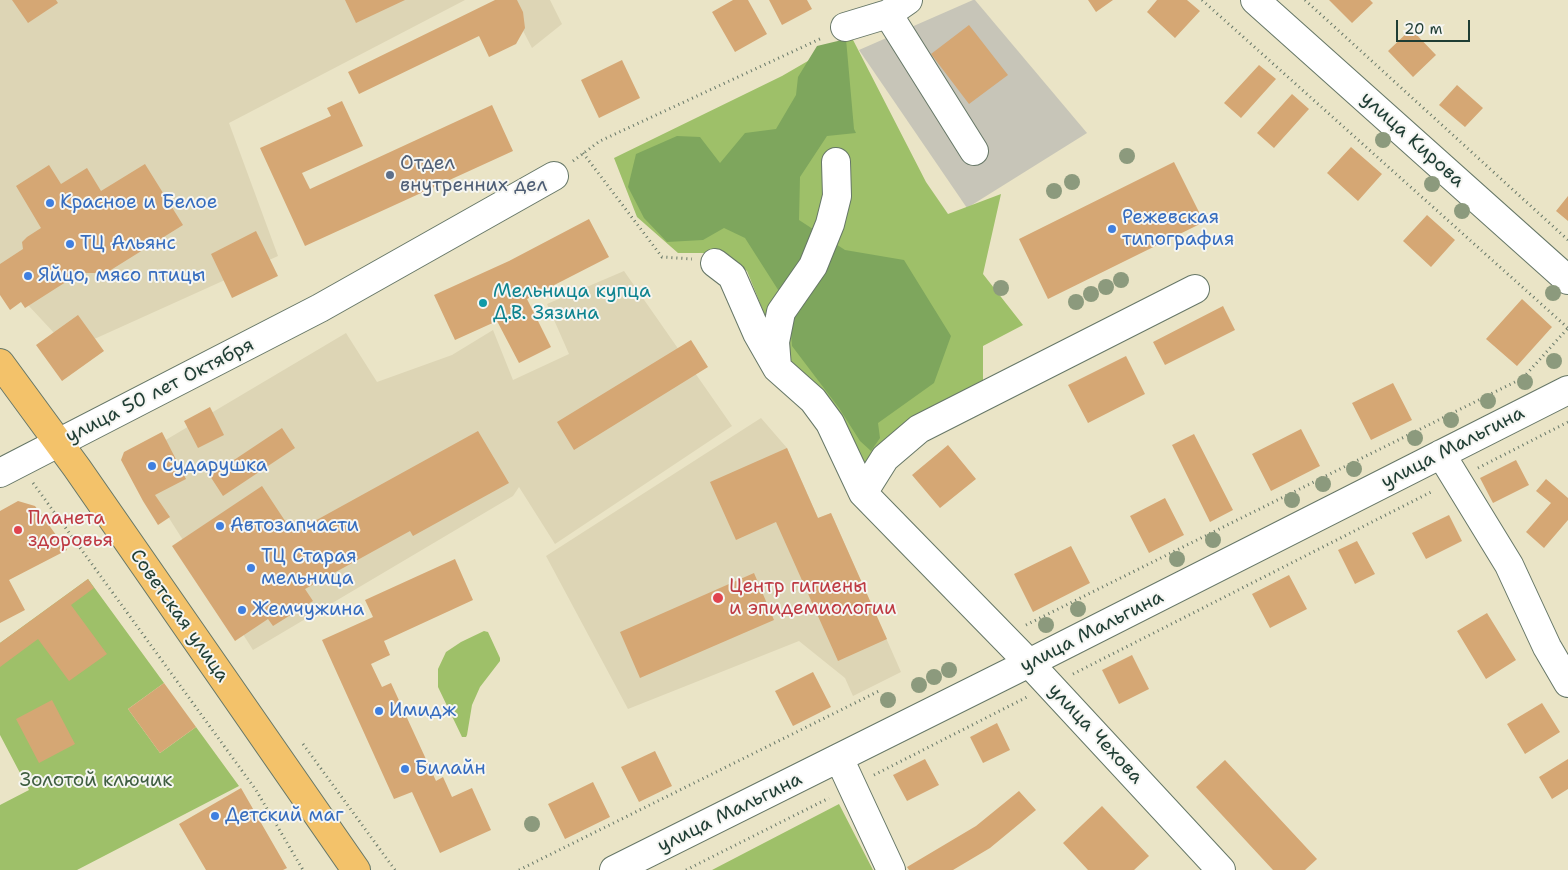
<!DOCTYPE html>
<meta charset="utf-8">
<style>
body{margin:0}
#map{position:relative;width:1568px;height:870px;overflow:hidden;background:#eae4c6;font-family:"Shantell Sans",sans-serif}
canvas{display:block}
.scale{position:absolute;left:1396px;top:20px;width:74px;height:22px;box-sizing:border-box;border:2px solid #1f3d34;border-top:0;padding-left:6px;font-size:15px;line-height:18px;white-space:nowrap;color:#1f3d34;-webkit-text-stroke:4px #f6f6f2;paint-order:stroke}
</style>
<div id="map">
<canvas width="1568" height="870"></canvas>
<div class="scale">20 m</div>
</div>
<script>
const g = document.querySelector('canvas').getContext('2d');
g.lineJoin = 'round';
function fillPath(path, color) { g.fillStyle = color; g.fill(path, 'evenodd'); }
const poly = rows => new Path2D(rows.map(r => 'M' + r).join(''));
function strokePath(path, color, width, dash) { g.strokeStyle = color; g.lineWidth = width; g.lineCap = dash ? 'butt' : 'round'; g.setLineDash(dash || []); g.stroke(path); }
function drawText(font, color, halo, rows, align = 'center') {
  g.font = font + ' "Shantell Sans",sans-serif'; g.lineWidth = 4; g.setLineDash([]); g.textBaseline = 'middle'; g.strokeStyle = halo; g.fillStyle = color; for (const [text, x, y, turn = 0] of rows) {
    g.save(); g.translate(x, y); g.rotate((+turn || 0) * Math.PI / 180); g.textAlign = isNaN(turn) ? turn : align; if (halo) g.strokeText(text, 0, 0); g.fillText(text, 0, 0); g.restore();
  }
}
const built = poly([
 [0,0,465,0,229,123,278,256,70,350,0,275],
 [507,0,550,0,562,24,532,48],
 [624,271,732,426,555,544,519,487,513,496,253,650,132,460,346,333,377,382,452,355,493,330,513,380,569,354,547,304],
 [761,418,787,448,818,518,831,513,901,672,853,696,845,678,799,641,628,709,546,556]
]);
const industrial = poly([
 [973,0,975,0,1087,133,967,208,859,50]
]);
const green = poly([
 [851,36,926,182,948,214,1001,194,983,274,1023,325,983,346,983,384,868,468,838,419,793,364,766,318,747,271,722,253,678,253,637,217,614,158,782,76],
 [88,579,164,683,128,709,160,753,196,727,239,786,77,870,0,870,0,805,29,790,0,735,0,643],
 [484,631,488,632,500,658,500,661,480,687,472,705,467,735,466,737,462,737,438,687,438,669,446,652,461,642],
 [839,804,873,870,712,870]
]);
const forest = poly([
 [846,39,854,129,856,133,827,136,800,177,799,220,845,250,904,260,951,336,934,383,878,423,880,438,871,451,860,441,839,408,792,346,789,307,745,238,724,228,703,240,667,242,644,218,628,187,636,154,677,136,700,137,720,163,745,133,776,129,796,95,798,77,817,46]
]);
const building = poly([
 [12,0,56,0,58,3,28,23],
 [345,0,405,0,356,23],
 [495,0,517,0,523,12,525,28,516,44,489,57,479,36,359,94,348,72],
 [733,0,748,0,767,34,735,52,712,12],
 [769,0,807,0,812,9,782,25],
 [1088,0,1113,0,1096,12],
 [1157,0,1187,0,1200,11,1175,38,1147,12],
 [1329,0,1370,0,1373,3,1352,23],
 [969,25,1008,75,969,104,931,54],
 [1411,29,1436,55,1413,77,1388,51],
 [622,60,640,98,599,118,581,80],
 [1259,65,1276,79,1241,118,1224,103],
 [1457,85,1483,108,1465,127,1439,105],
 [1292,94,1309,109,1274,148,1257,133],
 [342,101,363,146,302,173,310,189,492,105,513,151,305,246,260,148,331,116,327,108],
 [1351,147,1382,174,1358,201,1327,173],
 [1174,162,1204,222,1048,299,1019,239],
 [145,164,183,225,106,273,80,273,25,308,21,302,10,310,0,295,0,264,23,249,22,242,27,237,41,228,16,186,49,165,61,184,87,168,101,191],
 [1568,196,1568,221,1556,211],
 [1427,215,1455,240,1431,267,1403,241],
 [589,219,609,257,527,299,551,347,519,363,497,321,455,340,434,295,509,261],
 [256,231,278,276,232,298,211,254],
 [1522,299,1552,327,1517,366,1486,339],
 [1223,306,1235,330,1165,365,1153,342],
 [78,315,104,351,62,381,36,345],
 [691,340,708,367,574,450,557,422],
 [1126,356,1145,394,1088,423,1068,385],
 [1393,383,1412,420,1371,440,1352,403],
 [210,407,224,435,198,448,184,421],
 [282,428,295,448,223,496,210,476],
 [1301,429,1320,466,1271,491,1252,454],
 [478,431,509,483,413,536,410,531,305,589,313,601,273,626,268,619,235,641,172,546,262,486,293,533],
 [162,432,186,479,155,495,170,517,158,525,143,501,121,460,124,452],
 [1194,434,1233,510,1210,522,1172,445],
 [948,445,976,479,940,508,912,475],
 [787,448,818,518,831,513,887,639,838,661,776,522,736,540,710,482],
 [1516,460,1529,485,1493,503,1480,478],
 [1546,479,1568,498,1568,520,1544,548,1526,532,1551,503,1536,491],
 [1165,498,1184,535,1149,553,1130,516],
 [18,501,35,506,67,550,9,580,25,610,0,623,0,511],
 [1449,515,1462,541,1426,559,1412,533],
 [1357,541,1375,574,1355,584,1338,550],
 [1071,546,1090,583,1033,612,1014,574],
 [455,559,473,600,384,641,390,655,371,664,382,687,391,683,436,781,443,777,452,797,472,788,491,830,440,853,412,792,394,799,322,640,373,617,365,600],
 [754,573,774,620,640,678,620,632],
 [1289,575,1307,609,1270,628,1252,594],
 [88,579,94,588,71,605,107,654,69,681,38,639,0,667,0,643],
 [1487,613,1516,660,1486,679,1457,631],
 [1132,655,1149,689,1119,704,1102,670],
 [813,672,831,707,793,726,775,691],
 [164,683,196,727,160,753,128,709],
 [52,700,75,744,39,763,16,719],
 [1542,703,1560,732,1525,754,1507,724],
 [997,723,1010,750,983,763,970,737],
 [655,751,672,786,639,802,621,767],
 [925,759,939,785,907,801,893,775],
 [1568,759,1568,789,1552,799,1539,777],
 [1225,760,1317,859,1305,870,1273,870,1196,787],
 [593,782,610,817,565,839,548,804],
 [241,788,287,868,283,870,206,870,179,824],
 [1019,791,1036,810,990,848,953,870,909,870,907,867,976,826],
 [1102,806,1149,856,1134,870,1088,870,1063,843]
]);
const path = poly([
 [1202,0,1568,328],
 [1305,0,1568,240],
 [583,153,662,257,692,259],
 [573,161,600,141,822,38],
 [1478,468,1568,422],
 [33,483,256,790,303,870],
 [1026,625,1523,378,1568,328],
 [1073,674,1433,491],
 [303,744,395,870],
 [874,775,1027,697],
 [519,870,879,691],
 [686,870,829,798]
]);
const minor = poly([
 [1255,0,1568,280],
 [888,14,974,151],
 [845,27,888,14,908,0],
 [715,263,732,276,757,333,777,368,813,400,830,423,863,493,1029,663,1221,870],
 [777,367,775,342,781,312,813,266,830,224,837,196,836,162],
 [1441,454,1509,565,1547,647,1568,683],
 [0,473,320,308,554,176],
 [863,493,885,458,919,429,1195,289],
 [839,758,891,870],
 [614,870,1029,663,1568,390]
]);
const major = poly([
 [0,363,77,468,356,870]
]);
const trees = [
 [1383,140],
 [1127,156],
 [1072,182],
 [1432,184],
 [1054,191],
 [1462,211],
 [1121,280],
 [1106,287],
 [1001,288],
 [1553,293],
 [1091,294],
 [1076,302],
 [1554,361],
 [1525,382],
 [1488,401],
 [1451,420],
 [1415,438],
 [1354,469],
 [1323,484],
 [1292,500],
 [1213,540],
 [1177,559],
 [1078,609],
 [1046,625],
 [949,670],
 [934,677],
 [919,685],
 [888,700],
 [532,824]
];
const markers = [
 [390,175,5,"#5c6f8a"],
 [50,203,5,"#3f7fe0"],
 [1112,229,5,"#3f7fe0"],
 [70,244,5,"#3f7fe0"],
 [28,276,5,"#3f7fe0"],
 [483,303,5,"#0f9aa8"],
 [152,466,5,"#3f7fe0"],
 [220,526,5,"#3f7fe0"],
 [18,530,5,"#e0444e"],
 [251,568,5,"#3f7fe0"],
 [718,598,6,"#e0444e"],
 [242,610,5,"#3f7fe0"],
 [379,711,5,"#3f7fe0"],
 [405,769,5,"#3f7fe0"],
 [215,816,5,"#3f7fe0"]
];
const streetNames = [
 ["улица Кирова",1412,140,42],
 ["улица 50 лет Октября",160,391,-27],
 ["улица Мальгина",1453,448,-27],
 ["Советская улица",179,616,55],
 ["улица Мальгина",1092,632,-27],
 ["улица Чехова",1095,734,47],
 ["улица Мальгина",730,813,-26]
];
const serviceNames = [
 ["Отдел",400,164],
 ["внутренних дел",400,186]
];
const shopNames = [
 ["Красное и Белое",60,203],
 ["Режевская",1122,218],
 ["типография",1122,240],
 ["ТЦ Альянс",80,244],
 ["Яйцо, мясо птицы",38,276],
 ["Сударушка",162,466],
 ["Автозапчасти",230,526],
 ["ТЦ Старая",261,557],
 ["мельница",261,579],
 ["Жемчужина",252,610],
 ["Имидж",389,711],
 ["Билайн",415,769],
 ["Детский маг",225,816]
];
const cultureNames = [
 ["Мельница купца",493,292],
 ["Д.В. Зязина",493,314]
];
const healthNames = [
 ["Планета",28,519],
 ["здоровья",28,541],
 ["Центр гигиены",729,587],
 ["и эпидемиологии",729,609]
];
const parkNames = [
 ["Золотой ключик",96,781]
];
fillPath(built, '#ddd5b5');
fillPath(industrial, '#c7c5b8');
fillPath(green, '#9ec069');
fillPath(forest, '#7ea65d');
fillPath(building, '#d5a774');
strokePath(minor, '#667767', 30);
strokePath(major, '#667767', 30);
strokePath(path, '#667767', 3, [1, 4]);
strokePath(minor, '#fff', 28);
strokePath(major, '#f3c26a', 28);
g.fillStyle = '#8c9a7d';
for (const [x, y] of trees) { g.beginPath(); g.arc(x, y, 8, 0, 2 * Math.PI); g.fill(); }
for (const [x, y, r, color] of markers) { const dot = new Path2D(); dot.arc(x, y, r, 0, 2 * Math.PI); g.fillStyle = color; g.fill(dot); strokePath(dot, '#f6f6f2', 2); }
drawText('19px', '#1f3d34', '#f6f6f2', streetNames);
drawText('19px', '#4e5e75', '#f6f6f2', serviceNames, 'left');
drawText('19px', '#366cbe', '#f6f6f2', shopNames, 'left');
drawText('19px', '#0d838f', '#f6f6f2', cultureNames, 'left');
drawText('19px', '#be3a42', '#f6f6f2', healthNames, 'left');
drawText('19px', '#3f5e41', '#f6f6f2', parkNames);
</script>
